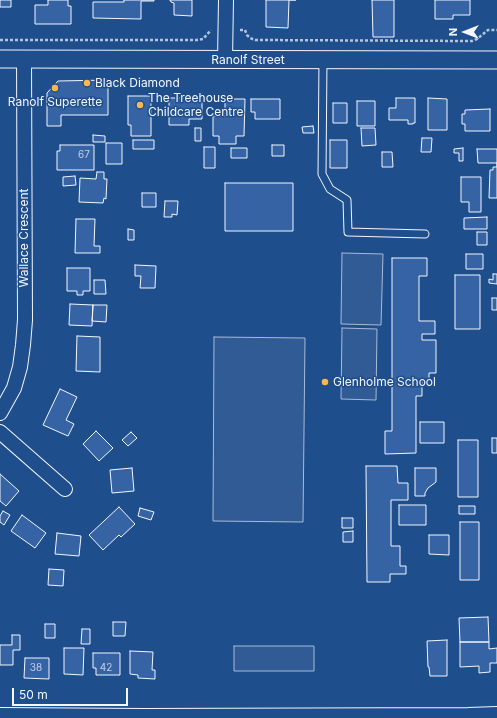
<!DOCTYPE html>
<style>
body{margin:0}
#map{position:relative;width:497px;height:718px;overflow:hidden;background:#1f4e8c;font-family:Inter,sans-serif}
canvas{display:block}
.north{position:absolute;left:445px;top:12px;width:40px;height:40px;-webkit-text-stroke:3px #1f4e8c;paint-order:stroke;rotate:270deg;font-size:11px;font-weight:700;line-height:16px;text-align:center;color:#f2f6ff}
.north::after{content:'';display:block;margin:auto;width:14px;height:18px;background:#f2f6ff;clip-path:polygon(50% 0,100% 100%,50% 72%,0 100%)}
.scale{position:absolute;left:12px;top:688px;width:116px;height:18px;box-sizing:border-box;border:2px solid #f2f6ff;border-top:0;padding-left:5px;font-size:12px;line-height:14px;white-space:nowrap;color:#f2f6ff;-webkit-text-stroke:3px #1f4e8c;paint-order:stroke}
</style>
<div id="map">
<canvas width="497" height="718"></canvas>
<div class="north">N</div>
<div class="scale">50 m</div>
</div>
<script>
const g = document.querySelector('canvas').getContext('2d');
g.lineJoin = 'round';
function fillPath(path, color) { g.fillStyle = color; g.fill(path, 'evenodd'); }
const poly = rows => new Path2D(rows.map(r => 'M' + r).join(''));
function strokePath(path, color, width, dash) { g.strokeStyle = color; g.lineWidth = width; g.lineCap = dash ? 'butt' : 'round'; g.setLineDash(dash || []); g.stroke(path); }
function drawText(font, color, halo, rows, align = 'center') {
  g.font = font + ' Inter,sans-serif'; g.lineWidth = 3; g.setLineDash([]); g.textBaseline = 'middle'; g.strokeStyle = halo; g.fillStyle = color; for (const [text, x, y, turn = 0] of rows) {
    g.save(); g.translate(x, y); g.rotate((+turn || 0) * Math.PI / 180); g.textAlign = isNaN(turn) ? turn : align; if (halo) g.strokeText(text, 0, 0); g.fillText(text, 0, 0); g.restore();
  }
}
const built = poly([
 [342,253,383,254,381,325,341,324,342,253],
 [342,328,377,329,376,400,341,399,342,328],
 [214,337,305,338,303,522,213,521,214,337],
 [234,646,314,646,314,671,234,671,234,646]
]);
const building = poly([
 [0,0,11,0,11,7,0,7,0,0],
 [48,0,68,0,68,6,71,6,71,24,35,24,35,5,48,5,48,0],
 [124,0,154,0,154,1,141,1,141,19,93,18,93,2,124,2,124,0],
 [170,0,192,0,192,16,174,15,174,3,171,2,170,0],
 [266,0,296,0,289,0,288,28,266,27,266,0],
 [372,0,394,0,394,37,373,37,372,0],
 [435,0,470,0,470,15,453,15,453,19,435,19,435,0],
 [108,80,108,115,61,115,61,126,47,126,47,93,58,81,108,80],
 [128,96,151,96,151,136,131,136,131,125,128,125,128,96],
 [169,98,194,98,194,102,202,102,202,119,189,119,189,125,169,125,169,98],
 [396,98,415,98,415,123,413,123,413,124,408,124,408,120,389,120,389,108,396,108,396,98],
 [428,98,447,99,447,130,428,130,428,98],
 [225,99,245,99,244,136,236,136,236,144,219,144,219,136,213,136,213,116,225,116,225,99],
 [251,99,280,99,280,119,255,119,255,112,251,112,251,99],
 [357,101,375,101,375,126,357,126,357,101],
 [333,103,347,103,347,123,333,123,333,103],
 [490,109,490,131,465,131,465,124,462,124,462,114,465,114,465,110,490,109],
 [313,126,314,133,303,133,302,127,313,126],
 [195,128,201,128,201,141,195,141,195,128],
 [361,128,375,128,376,145,362,146,361,128],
 [93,135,105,136,105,142,93,142,93,135],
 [422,138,432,138,431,152,421,152,422,138],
 [133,140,154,140,154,149,133,149,133,140],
 [330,140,347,140,347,168,330,168,330,140],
 [106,143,122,143,122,164,106,164,106,143],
 [60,145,94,145,94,170,57,170,57,151,60,151,60,145],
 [272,145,284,145,284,156,272,156,272,145],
 [204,147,215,147,215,168,204,168,204,147],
 [231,148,247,148,247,158,231,158,231,148],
 [463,148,463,161,459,161,459,153,454,153,454,149,463,148],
 [477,149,497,149,497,163,478,163,477,149],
 [382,152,392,152,393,167,382,167,382,152],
 [497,163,497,198,489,198,490,170,493,170,493,167,497,167,497,163],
 [97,172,104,172,104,179,107,179,106,199,104,198,103,203,79,202,80,178,96,179,97,172],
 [75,176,76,185,63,186,63,177,75,176],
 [461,177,481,177,481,212,469,212,469,202,461,202,461,177],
 [225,183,293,183,293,231,225,231,225,183],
 [142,193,156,193,156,207,142,207,142,193],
 [165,201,178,201,177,215,172,214,172,217,164,217,165,201],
 [487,217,487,229,464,229,464,218,487,217],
 [76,219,95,219,94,246,100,246,100,253,75,253,76,219],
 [128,229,134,230,134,240,128,240,128,229],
 [477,232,487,232,487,245,477,245,477,232],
 [466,254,483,254,483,269,466,269,466,254],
 [392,258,427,258,427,276,419,276,419,321,435,321,435,334,422,334,422,340,436,340,436,373,429,373,429,380,422,380,422,396,416,396,416,453,385,454,385,431,392,431,392,258],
 [135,265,156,266,155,288,140,288,141,276,135,276,135,265],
 [67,268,90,268,90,291,83,291,83,295,77,295,77,291,67,291,67,268],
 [493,274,497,274,497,284,489,283,489,279,493,280,493,274],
 [455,275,480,275,480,329,455,329,455,275],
 [94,280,105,280,106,294,94,294,94,280],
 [492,298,497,298,497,310,492,310,492,298],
 [70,304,93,305,92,326,69,325,70,304],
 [93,305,107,305,106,322,92,321,93,305],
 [77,336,100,337,100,372,76,371,77,336],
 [60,389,77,397,66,420,74,424,68,436,43,425,60,389],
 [420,422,444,422,444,443,420,443,420,422],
 [96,431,113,448,99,461,83,444,96,431],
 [131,432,137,438,128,446,122,440,131,432],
 [492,438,497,438,497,453,492,453,492,438],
 [458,440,478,440,478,497,458,497,458,440],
 [366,466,397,466,398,483,408,483,408,500,391,500,391,546,400,546,400,566,406,566,406,574,390,574,390,582,367,582,366,466],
 [132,468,134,491,112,493,110,470,132,468],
 [415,468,436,468,436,482,428,488,425,493,425,496,415,496,415,468],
 [0,474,19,491,6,506,0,501,0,474],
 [399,505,426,505,426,525,399,525,399,505],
 [459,506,475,506,475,514,459,514,459,506],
 [119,507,135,524,121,537,119,535,103,550,89,535,119,507],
 [140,508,154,512,151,520,138,516,140,508],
 [3,511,10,515,4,525,0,522,0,516,3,511],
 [22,515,46,533,35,548,11,531,22,515],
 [342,518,353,518,353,528,342,528,342,518],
 [460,522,479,522,479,580,460,580,460,522],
 [353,531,353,542,343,542,343,532,353,531],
 [57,533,81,536,79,556,55,554,57,533],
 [429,535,449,535,449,555,429,554,429,535],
 [49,569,64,570,63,586,48,585,49,569],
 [488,617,489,642,460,642,459,618,488,617],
 [113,622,126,622,125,636,113,636,113,622],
 [45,624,55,624,55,638,45,638,45,624],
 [82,629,90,629,90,644,81,644,82,629],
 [12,635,20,635,20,650,13,650,13,665,0,665,0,645,12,645,12,635],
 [447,640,447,676,430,676,429,667,428,667,427,641,447,640],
 [460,642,489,642,489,649,497,648,497,663,490,663,490,672,479,673,479,666,460,667,460,642],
 [64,648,84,648,83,675,64,674,64,648],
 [130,651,153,652,152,670,155,670,155,679,138,678,138,675,130,674,130,651],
 [93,653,120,653,120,675,96,675,96,668,93,668,93,653],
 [25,658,49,658,49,679,24,678,25,658]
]);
const path = poly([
 [240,30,245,30,247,35,250,38,255,40,472,41,477,39,488,30,497,30],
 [0,40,197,40,203,39,211,30]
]);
const service = poly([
 [323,60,322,174,330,189,347,200,348,232,425,234]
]);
const minor = poly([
 [225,60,226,0],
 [0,413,14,388,20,367,23,345,25,320,24,59],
 [0,432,65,489],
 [0,715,145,716,468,715,497,714]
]);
const tertiary = poly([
 [0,59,497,60]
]);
const markers = [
 [87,83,4,"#ffb74d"],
 [55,88,4,"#ffb74d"],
 [140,105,4,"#ffb74d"],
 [325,382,4,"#ffb74d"]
];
const numberNames = [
 ["67",84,155],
 ["38",36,668],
 ["42",106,668]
];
const streetNames = [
 ["Ranolf Street",248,60],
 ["Wallace Crescent",24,238,-90]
];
const poiNames = [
 ["Black Diamond",95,83],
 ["The Treehouse",148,98],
 ["Childcare Centre",148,112],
 ["Ranolf Superette",55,102,"center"],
 ["Glenholme School",333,382]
];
fillPath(built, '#305b95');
strokePath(built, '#a8bbd7', 1);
fillPath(building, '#3563a3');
strokePath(building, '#f2f6ff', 1);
strokePath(service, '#f2f6ff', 9);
strokePath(minor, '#f2f6ff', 16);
strokePath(tertiary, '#f2f6ff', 19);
strokePath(path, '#b3c4dc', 2.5, [3, 2]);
strokePath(service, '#1f4e8c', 7);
strokePath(minor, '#1f4e8c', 14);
strokePath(tertiary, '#1f4e8c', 17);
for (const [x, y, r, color] of markers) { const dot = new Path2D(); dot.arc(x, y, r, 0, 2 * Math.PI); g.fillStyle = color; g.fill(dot); strokePath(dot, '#1f4e8c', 1.5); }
drawText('10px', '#c3d1e8', null, numberNames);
drawText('12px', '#f2f6ff', '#1f4e8c', streetNames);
drawText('12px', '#f2f6ff', '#1f4e8c', poiNames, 'left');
</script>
